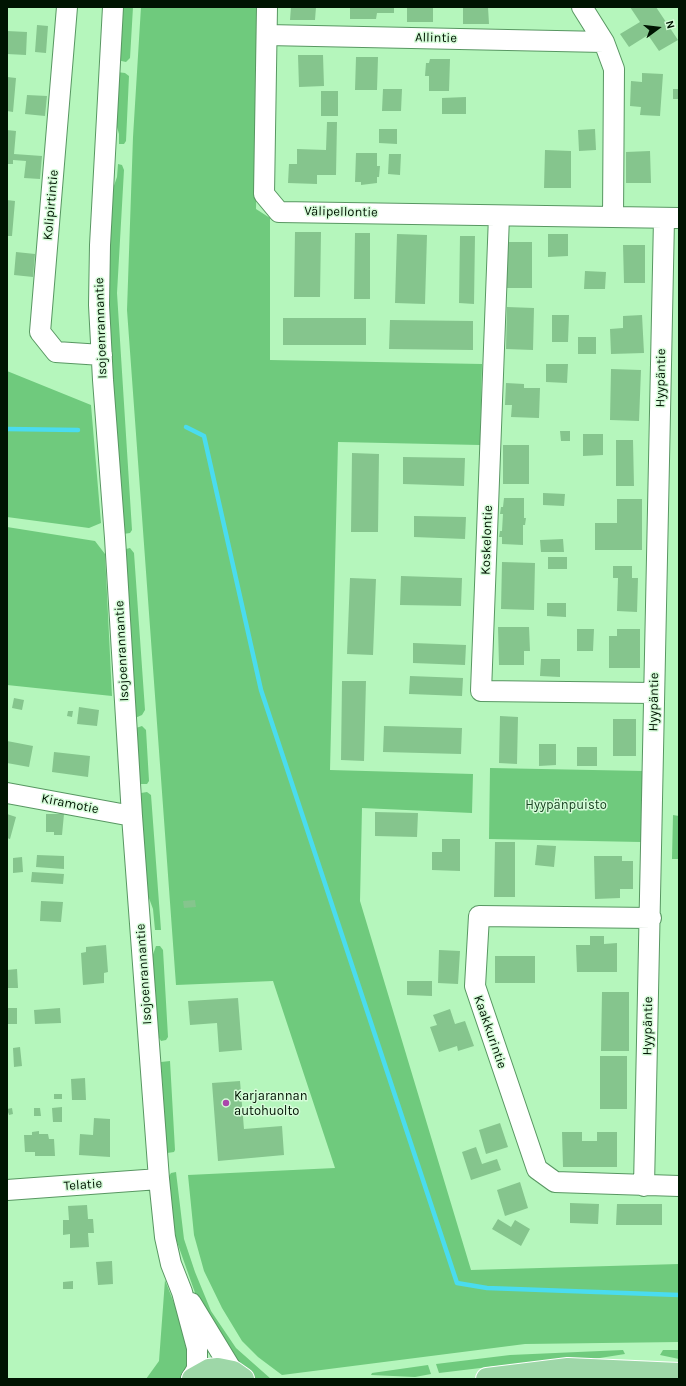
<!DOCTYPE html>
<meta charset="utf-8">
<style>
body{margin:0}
#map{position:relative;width:686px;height:1386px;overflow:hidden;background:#b5f6bc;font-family:Karla,sans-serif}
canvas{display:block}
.frame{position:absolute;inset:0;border:8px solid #001402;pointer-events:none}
.north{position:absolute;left:638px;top:8px;width:40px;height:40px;-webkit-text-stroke:3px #d6fcd9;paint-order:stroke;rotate:75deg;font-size:11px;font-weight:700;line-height:16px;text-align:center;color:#001402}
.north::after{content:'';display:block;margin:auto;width:14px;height:18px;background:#001402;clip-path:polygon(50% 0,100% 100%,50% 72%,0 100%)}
</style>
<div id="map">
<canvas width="686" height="1386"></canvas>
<div class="frame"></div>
<div class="north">N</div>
</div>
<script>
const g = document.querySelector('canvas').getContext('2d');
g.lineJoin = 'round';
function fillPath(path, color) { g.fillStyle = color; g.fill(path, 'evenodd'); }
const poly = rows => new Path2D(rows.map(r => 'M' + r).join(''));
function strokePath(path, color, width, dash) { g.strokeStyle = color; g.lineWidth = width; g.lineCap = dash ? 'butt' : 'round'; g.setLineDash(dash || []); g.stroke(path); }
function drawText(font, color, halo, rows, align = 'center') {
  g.font = font + ' Karla,sans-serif'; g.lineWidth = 3; g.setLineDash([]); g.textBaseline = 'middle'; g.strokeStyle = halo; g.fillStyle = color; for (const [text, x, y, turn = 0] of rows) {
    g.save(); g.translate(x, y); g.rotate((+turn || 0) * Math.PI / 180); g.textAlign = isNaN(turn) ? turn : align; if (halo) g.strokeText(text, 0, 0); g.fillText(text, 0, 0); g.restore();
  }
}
const green = poly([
 [121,7,133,7,130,58,126,62,117,60],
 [141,7,260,7,256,209,270,218,270,360,482,364,480,445,338,442,330,770,473,774,472,813,362,808,360,901,471,1270,679,1264,679,1342,525,1344,282,1375,258,1357,242,1341,222,1308,204,1271,194,1235,188,1175,335,1168,273,981,176,985,127,310,133,137],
 [117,72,125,73,129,76,126,141,124,144,119,144,119,134,115,120],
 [118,164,122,165,124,170,117,293,132,530,130,533,123,534,122,529,107,289,110,197,117,177],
 [7,371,91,405,101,523,89,528,7,517],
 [7,527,95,541,105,554,112,696,7,685],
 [130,548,134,553,145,710,142,715,135,718,124,554,126,549],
 [142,726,146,730,149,781,147,784,140,784,136,728],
 [490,768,644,771,641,842,489,839],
 [147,792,151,795,161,930,155,930,153,909,146,890,141,793],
 [673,815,679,816,679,859,672,859],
 [156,946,160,946,163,950,168,1037,166,1040,161,1041,158,1036,151,960],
 [170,1061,175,1150,174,1152,167,1153,161,1062],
 [176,1172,184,1239,195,1272,211,1311,236,1348,271,1379,256,1379,229,1352,199,1304,176,1239,168,1178,171,1173],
 [165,1280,191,1347,186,1373,180,1379,146,1379,159,1361],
 [623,1350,625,1354,581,1361,497,1366,439,1373,436,1364,510,1355],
 [663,1350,679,1350,679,1359,660,1355],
 [428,1365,431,1374,415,1377,371,1375,372,1373]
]);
const stream = poly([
 [186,427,204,436,261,690,457,1283,487,1288,679,1295],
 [7,429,78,430]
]);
const building = poly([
 [291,7,316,7,315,20,290,20],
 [350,7,394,7,394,13,377,13,376,19,350,19],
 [407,7,433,7,433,22,407,22],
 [463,7,488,7,489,24,463,24],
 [630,7,656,7,678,40,659,51,648,35,629,47,620,34,640,22],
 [37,25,48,26,46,53,35,52],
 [7,31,27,32,26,55,7,54],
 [298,55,323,55,324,86,299,87],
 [356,57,378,57,377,90,355,90],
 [430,59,450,59,449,91,429,91,429,76,425,76,426,63,429,63],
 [642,73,663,74,660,116,640,115,641,107,630,106,631,81,642,82],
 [7,77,16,78,13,112,7,111],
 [383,89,402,89,401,111,382,111],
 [673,89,679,89,679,99,673,99],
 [321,91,338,91,338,116,321,116],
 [27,95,47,96,45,116,25,114],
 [466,97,466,114,442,114,442,98],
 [327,122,337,122,336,175,317,175,317,184,288,183,289,164,297,164,297,149,326,150],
 [379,129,397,129,397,144,379,143],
 [595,129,596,150,579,151,578,130],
 [7,130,16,131,14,154,42,156,40,179,24,178,26,161,13,160,13,164,7,164],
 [545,150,571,151,571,188,544,188],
 [650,151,651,183,626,183,626,152],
 [356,153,377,153,377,166,380,166,379,177,377,177,377,183,361,185,361,182,355,182],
 [389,154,401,154,400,175,388,174],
 [7,200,15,201,12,236,7,236],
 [295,232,321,232,320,297,294,297],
 [355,233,370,233,370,299,354,299],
 [397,234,427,235,425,304,395,303],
 [548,234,568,234,568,256,548,257],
 [460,236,475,236,474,304,459,303],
 [507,242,532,242,532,288,506,288],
 [623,245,645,245,645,283,624,283],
 [16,252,35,254,33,277,14,275],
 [585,271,606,272,605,289,584,289],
 [507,307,534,308,533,350,506,349],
 [552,315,569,315,568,342,552,342],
 [642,315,644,353,611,354,610,329,623,328,623,316],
 [283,318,366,318,366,345,283,345],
 [390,320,473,321,473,350,389,349],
 [578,337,596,337,596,354,578,354],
 [546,364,568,364,567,383,546,382],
 [611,369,641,370,639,421,610,420],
 [506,383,524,384,524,388,540,388,539,418,511,417,512,405,505,405],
 [560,431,570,431,570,441,561,441],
 [583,434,603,434,603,455,583,456],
 [616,440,633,440,634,486,616,486],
 [503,445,529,445,529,484,503,484],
 [352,453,379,454,378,532,351,532],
 [403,457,465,458,464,486,403,484],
 [543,493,565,494,564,506,543,505],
 [504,498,524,498,524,518,526,518,525,525,523,525,523,545,502,544,502,537,499,537,500,531,502,531,503,514,500,514,501,507,503,507],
 [617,499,642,499,642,550,595,550,595,523,617,523],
 [414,516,466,517,465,539,414,537],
 [563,539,564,552,541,552,540,540],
 [548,557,567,557,567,569,548,569],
 [502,562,535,563,534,610,501,609],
 [613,566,632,566,632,578,638,578,637,612,617,611,618,578,613,578],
 [401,576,462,578,461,606,400,605],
 [350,578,376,579,373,655,347,654],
 [547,603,566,603,566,617,547,616],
 [498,627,529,627,530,651,524,651,524,665,499,665],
 [577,629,594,629,593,651,577,651],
 [617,629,640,629,640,668,609,668,609,636,617,636],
 [413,643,466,645,465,665,413,663],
 [541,659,560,659,560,677,540,676],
 [410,676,463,678,462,696,409,694],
 [342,681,366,681,364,761,341,760],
 [14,698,24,700,22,710,12,708],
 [79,707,99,710,97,726,77,724],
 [68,711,73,711,72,717,67,716],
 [500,716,518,717,517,764,499,763],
 [613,719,636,719,636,756,613,756],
 [384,726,462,728,461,754,383,752],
 [7,741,33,746,29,767,7,763],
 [539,744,556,744,556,765,539,766],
 [577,747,597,747,597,766,577,766],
 [54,752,90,756,88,777,52,772],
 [375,812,418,813,417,837,375,836],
 [7,814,16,817,10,839,7,838],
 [46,814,64,814,62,835,54,835,54,832,46,832],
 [442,839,460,839,460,871,432,870,432,852,442,852],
 [495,842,515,842,515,897,494,897],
 [537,845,556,846,554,867,535,865],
 [37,855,64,856,64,869,36,867],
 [594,856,622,856,622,861,633,861,633,889,620,889,620,898,595,899],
 [22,857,23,872,13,873,13,858],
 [32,872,64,874,63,884,31,882],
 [195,900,196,907,184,908,183,901],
 [41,901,63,902,61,922,40,921],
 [590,936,604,936,604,944,617,943,617,972,577,972,576,945,590,945],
 [106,945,108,972,104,973,104,983,83,985,81,953,86,952,86,947],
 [439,950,460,951,458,984,438,983],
 [495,956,535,956,535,983,495,983],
 [17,969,18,988,7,988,7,970],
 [407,981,432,981,432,996,407,995],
 [602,992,629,992,629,1051,601,1051],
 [238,998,242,1050,219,1052,217,1023,190,1025,188,1001],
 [7,1008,17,1008,17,1024,7,1024],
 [60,1008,61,1023,35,1024,34,1010],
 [450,1009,455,1024,465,1021,474,1046,458,1051,457,1046,439,1052,430,1027,437,1025,433,1015],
 [20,1047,22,1066,14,1067,13,1048],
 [600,1056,627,1056,627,1109,600,1109],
 [85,1078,86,1100,72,1100,71,1079],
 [240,1081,244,1129,282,1126,284,1155,218,1161,212,1083],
 [54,1094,62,1094,62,1099,54,1099],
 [62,1107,62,1122,53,1122,52,1108],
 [12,1108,13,1114,9,1115,7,1109],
 [34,1108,40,1108,41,1116,34,1116],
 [94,1118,110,1119,110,1157,79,1155,80,1134,93,1135],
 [500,1123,508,1147,486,1154,479,1130],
 [39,1131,39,1134,48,1134,49,1139,54,1139,55,1156,35,1156,35,1152,25,1152,24,1135,32,1135,32,1132],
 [562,1132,582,1132,582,1141,597,1141,597,1132,617,1132,617,1167,563,1167],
 [476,1147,482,1164,497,1159,501,1170,471,1180,462,1152],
 [520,1182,528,1208,505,1216,497,1190],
 [570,1203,599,1204,598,1224,570,1223],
 [617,1204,662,1204,662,1225,616,1225],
 [87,1205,88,1219,93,1219,94,1233,88,1233,89,1247,70,1248,70,1234,63,1235,63,1220,69,1220,68,1206],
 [498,1219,511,1227,515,1220,530,1229,521,1246,492,1229],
 [112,1261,113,1284,98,1285,96,1262],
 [73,1281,73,1289,63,1289,63,1282]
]);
const minor = poly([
 [67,7,40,332,56,352,102,355],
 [113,7,100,245,99,305,103,380,115,538,132,816,159,1179,165,1237,171,1264,182,1292,197,1348,197,1369,191,1379],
 [267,7,264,194,279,212,679,218],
 [582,7,604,42,614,69,613,217],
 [267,35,604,42],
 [499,216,481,691,654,693],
 [7,793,132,816],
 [651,918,479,916,475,986,537,1169,555,1182,679,1186],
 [644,1186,664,219],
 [7,1190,159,1179],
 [191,1303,233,1372]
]);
const major = poly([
 [193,1379,209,1370,218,1369,233,1372,243,1379],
 [487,1379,568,1369,679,1374]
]);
const markers = [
 [226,1103,4,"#ab46ab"]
];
const streetNames = [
 ["Allintie",436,38,1],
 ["Kolipirtintie",51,205,-85],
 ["Välipellontie",341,212,1],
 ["Isojoenrannantie",101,328,-92],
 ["Hyypäntie",661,378,-89],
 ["Koskelontie",487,540,-88],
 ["Isojoenrannantie",122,651,-93],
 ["Hyypäntie",654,702,-89],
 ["Kiramotie",70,804,11],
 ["Isojoenrannantie",144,974,-94],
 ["Hyypäntie",648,1026,-89],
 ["Kaakkurintie",490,1032,71],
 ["Telatie",83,1185,-4]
];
const parkNames = [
 ["Hyypänpuisto",566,805]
];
const poiNames = [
 ["Karjarannan",234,1096],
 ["autohuolto",234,1111]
];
fillPath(green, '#6fca7d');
strokePath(stream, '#4adcef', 4.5);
fillPath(building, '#85c58d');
strokePath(minor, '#589762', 22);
strokePath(major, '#fff', 24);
strokePath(minor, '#fff', 20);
strokePath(major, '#9ed7a8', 22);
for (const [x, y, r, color] of markers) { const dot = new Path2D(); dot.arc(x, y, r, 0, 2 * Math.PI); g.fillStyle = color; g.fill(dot); strokePath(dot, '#d6fcd9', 1.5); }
drawText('13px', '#001402', '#d6fcd9', streetNames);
drawText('13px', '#1a4322', '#d6fcd9', parkNames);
drawText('13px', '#001402', '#d6fcd9', poiNames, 'left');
</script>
